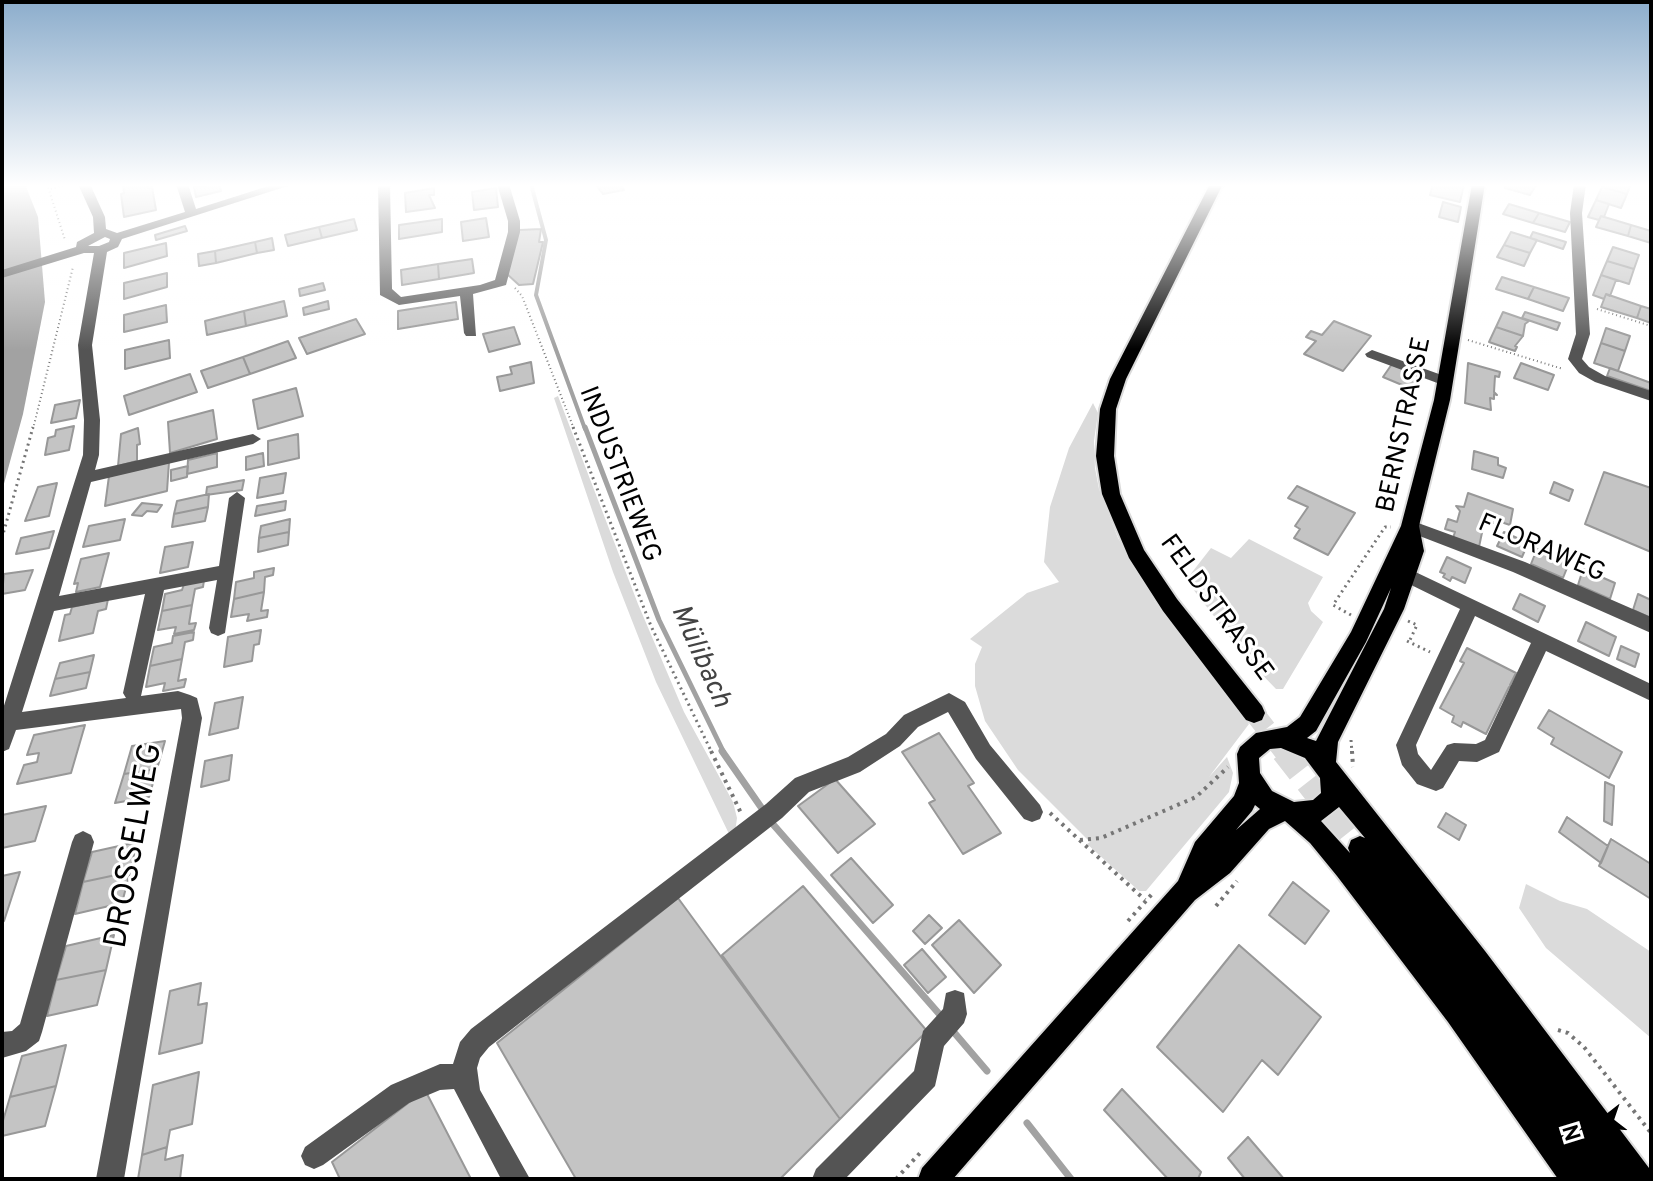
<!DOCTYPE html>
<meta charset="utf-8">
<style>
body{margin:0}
#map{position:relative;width:1653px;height:1181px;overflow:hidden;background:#fff;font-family:Overpass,sans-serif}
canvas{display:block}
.frame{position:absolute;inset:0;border:4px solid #000;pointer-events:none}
.north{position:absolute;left:1557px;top:1085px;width:80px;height:80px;-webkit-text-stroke:6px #fff;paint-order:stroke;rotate:253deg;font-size:22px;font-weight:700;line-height:32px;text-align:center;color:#000}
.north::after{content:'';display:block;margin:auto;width:28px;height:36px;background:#000;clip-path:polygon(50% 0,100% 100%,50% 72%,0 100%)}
</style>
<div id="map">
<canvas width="1653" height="1181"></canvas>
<div class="frame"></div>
<div class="north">N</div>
</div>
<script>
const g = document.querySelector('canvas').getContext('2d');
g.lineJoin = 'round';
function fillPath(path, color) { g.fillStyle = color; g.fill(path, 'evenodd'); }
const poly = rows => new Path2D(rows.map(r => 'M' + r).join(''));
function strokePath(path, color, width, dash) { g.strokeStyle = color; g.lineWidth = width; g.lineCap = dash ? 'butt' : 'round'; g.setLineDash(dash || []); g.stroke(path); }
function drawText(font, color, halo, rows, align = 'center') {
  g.font = font + ' Overpass,sans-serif'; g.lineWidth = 6; g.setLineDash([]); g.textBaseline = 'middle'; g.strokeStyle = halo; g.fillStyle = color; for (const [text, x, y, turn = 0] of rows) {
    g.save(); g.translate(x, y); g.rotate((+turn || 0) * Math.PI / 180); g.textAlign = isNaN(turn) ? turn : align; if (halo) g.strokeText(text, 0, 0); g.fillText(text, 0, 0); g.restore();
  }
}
const green = poly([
 [558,396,638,604,684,712,733,802,737,818,735,833,730,836,656,682,613,572,554,398],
 [1093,403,1098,413,1094,441,1095,468,1099,489,1118,538,1155,602,1249,724,1209,777,1227,757,1233,773,1229,792,1146,891,1139,891,1087,844,1090,842,1018,770,985,721,975,686,975,664,982,647,970,639,1027,593,1059,582,1044,562,1050,507,1069,448],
 [1249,539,1323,577,1308,603,1311,611,1323,622,1283,689,1276,689,1247,659,1186,580,1211,548,1231,558],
 [1526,884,1560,901,1587,909,1651,952,1651,1038,1546,948,1519,908]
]);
const water = poly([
 [2,184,25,184,38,217,45,302,23,414,2,491]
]);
const streamFar2 = poly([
 [531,184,546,240,536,295,585,429]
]);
const streamFar1 = poly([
 [585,427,659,620,724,753]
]);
const stream = poly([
 [722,751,763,810],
 [771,822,941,1016],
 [952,1030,987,1071],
 [1027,1123,1071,1179]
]);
const building = poly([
 [147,184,148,188,152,187,156,210,124,217,121,194,124,193,123,185,147,184],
 [219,184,221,191,196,197,194,187,219,184],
 [595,184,619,184,624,190,603,194,595,184],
 [1433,184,1464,184,1460,202,1430,195,1433,184],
 [1507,184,1535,184,1536,185,1530,195,1505,188,1507,184],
 [1603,184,1631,184,1627,194,1602,187,1603,184],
 [1602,187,1627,194,1621,208,1596,200,1602,187],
 [434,188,434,195,429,195,435,208,406,212,405,193,434,188],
 [496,188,498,207,474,210,472,192,496,188],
 [1596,200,1609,204,1604,217,1601,216,1599,220,1588,217,1596,200],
 [1443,202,1461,207,1458,222,1439,217,1443,202],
 [1509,204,1539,213,1533,223,1503,214,1509,204],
 [1539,213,1570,222,1565,232,1533,223,1539,213],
 [1601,216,1631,225,1628,236,1596,227,1601,216],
 [486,218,489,237,463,241,461,222,486,218],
 [354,219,357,230,322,238,319,227,354,219],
 [442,219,442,232,399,239,399,225,442,219],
 [1631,225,1651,231,1651,243,1628,236,1631,225],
 [185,226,187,231,156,240,155,235,185,226],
 [319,227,322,238,288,246,285,235,319,227],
 [541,229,539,242,543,242,533,284,519,285,507,274,519,230,541,229],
 [1511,232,1537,240,1530,253,1504,245,1511,232],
 [1533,232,1566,242,1563,249,1530,238,1533,232],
 [272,238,274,250,257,253,255,242,272,238],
 [255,242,257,253,216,263,215,251,255,242],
 [166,243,167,256,124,268,124,253,166,243],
 [1504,245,1530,253,1524,266,1497,257,1504,245],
 [1613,247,1639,255,1634,269,1607,261,1613,247],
 [215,251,216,263,199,266,198,254,215,251],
 [472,259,474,273,439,279,438,264,472,259],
 [1607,261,1634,269,1629,284,1601,275,1607,261],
 [438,264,439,279,402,285,401,270,438,264],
 [167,273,167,287,124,299,124,283,167,273],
 [1601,275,1616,280,1610,296,1606,294,1604,299,1593,295,1601,275],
 [1502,277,1534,287,1528,299,1496,289,1502,277],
 [323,283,325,290,300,296,299,289,323,283],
 [1534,287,1569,298,1563,311,1528,299,1534,287],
 [1606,294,1641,306,1637,318,1601,307,1606,294],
 [284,301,287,316,246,326,244,311,284,301],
 [328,301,329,309,304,315,303,308,328,301],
 [456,302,458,319,398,329,398,311,456,302],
 [166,305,167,322,124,332,124,315,166,305],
 [1641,306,1651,309,1651,323,1637,318,1641,306],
 [244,311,246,326,207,335,205,321,244,311],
 [1503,312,1529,321,1525,324,1523,336,1496,327,1503,312],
 [1525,312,1560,323,1557,330,1522,318,1525,312],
 [356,319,365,334,307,354,299,338,356,319],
 [1334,321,1371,336,1343,371,1304,354,1316,341,1306,337,1311,331,1322,335,1334,321],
 [514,327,520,344,489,352,483,334,514,327],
 [1496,327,1523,336,1515,346,1517,347,1515,351,1489,342,1496,327],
 [1606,328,1630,336,1625,351,1601,343,1606,328],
 [169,340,170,358,125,369,125,350,169,340],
 [288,341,296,358,250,374,243,357,288,341],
 [1601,343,1625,351,1618,371,1594,363,1601,343],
 [243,357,250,374,208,388,201,371,243,357],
 [531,362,534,383,500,391,497,377,512,374,510,367,531,362],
 [1468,363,1500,372,1499,377,1495,376,1494,392,1497,395,1494,394,1494,399,1490,398,1491,410,1465,403,1468,363],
 [1521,363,1554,375,1548,390,1514,378,1521,363],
 [1392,364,1423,376,1414,390,1383,377,1392,364],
 [1610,368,1651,383,1651,391,1607,376,1610,368],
 [190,374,197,392,129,415,124,396,190,374],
 [296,388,303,416,258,429,253,400,296,388],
 [80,400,76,418,51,423,55,405,80,400],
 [213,410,217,439,170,453,168,422,213,410],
 [74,426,69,450,45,455,48,438,55,436,56,430,74,426],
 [138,428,140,444,137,445,137,461,118,466,121,434,138,428],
 [298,434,299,458,268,465,268,441,298,434],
 [1474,451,1498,458,1498,465,1506,468,1503,478,1472,469,1474,451],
 [217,453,217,467,187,474,188,460,217,453],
 [263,453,264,466,246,470,246,457,263,453],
 [169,462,167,491,105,506,109,476,169,462],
 [188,466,187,477,171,481,171,470,188,466],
 [1604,472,1651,488,1651,552,1585,524,1604,472],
 [286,473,283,493,257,498,260,478,286,473],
 [244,480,242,490,206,495,207,487,244,480],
 [1554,482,1573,490,1569,501,1550,493,1554,482],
 [57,483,49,516,25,521,38,487,57,483],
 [1297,486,1355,513,1328,555,1294,538,1300,529,1295,526,1308,507,1288,498,1297,486],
 [1468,493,1513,509,1510,525,1492,519,1493,523,1490,525,1484,523,1479,547,1453,538,1455,532,1445,529,1448,519,1457,522,1460,511,1456,506,1464,507,1468,493],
 [209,494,208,507,174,514,177,501,209,494],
 [286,501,285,510,255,516,257,506,286,501],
 [142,503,162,505,157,512,147,511,142,516,132,515,142,503],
 [208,507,205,521,172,527,174,514,208,507],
 [125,519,120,540,83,547,89,526,125,519],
 [290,519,289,532,259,538,261,526,290,519],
 [54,531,49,548,16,554,21,538,54,531],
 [289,532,288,545,258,552,259,538,289,532],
 [1504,532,1528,543,1522,557,1497,546,1504,532],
 [193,542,188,567,160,573,165,547,193,542],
 [1537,549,1569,563,1563,578,1531,564,1537,549],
 [109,553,100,587,76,592,78,583,74,584,81,559,109,553],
 [1447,557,1471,568,1465,583,1452,577,1450,581,1443,577,1445,574,1440,572,1447,557],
 [274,568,273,575,265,577,264,592,234,599,236,582,254,578,254,572,274,568],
 [1583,569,1615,583,1610,599,1578,585,1583,569],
 [33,570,25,590,2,594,4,574,33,570],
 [204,580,203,587,195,589,192,605,162,611,165,594,182,590,184,584,204,580],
 [264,592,261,611,268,610,267,617,247,621,249,614,231,617,234,599,264,592],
 [1520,594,1545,606,1538,622,1513,609,1520,594],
 [1638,594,1651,600,1651,618,1633,610,1638,594],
 [108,599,106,609,98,611,93,633,59,641,65,615,70,614,72,607,108,599],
 [192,605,189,624,196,623,194,630,174,634,176,627,158,630,162,611,192,605],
 [1586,622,1616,637,1609,656,1578,641,1586,622],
 [261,630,259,644,254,645,252,661,224,667,228,637,261,630],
 [194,632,193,640,185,642,182,659,150,666,154,647,172,643,173,636,194,632],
 [1621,646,1639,654,1635,667,1617,659,1621,646],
 [1467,648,1516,673,1510,685,1513,689,1509,687,1486,734,1463,722,1461,727,1452,722,1454,716,1440,708,1464,663,1460,661,1467,648],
 [94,655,90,672,55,679,60,663,94,655],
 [182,659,178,681,186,679,184,687,163,691,165,683,146,687,150,666,182,659],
 [90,672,86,688,50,696,55,679,90,672],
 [243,697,238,728,209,735,215,703,243,697],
 [1549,710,1622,752,1609,778,1551,744,1554,738,1538,728,1549,710],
 [85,725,71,773,17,784,24,765,37,762,39,753,27,755,34,735,85,725],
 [939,733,974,783,968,786,1001,833,963,854,929,803,935,800,902,752,939,733],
 [165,741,157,769,124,774,132,746,165,741],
 [232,755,229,780,201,787,205,761,232,755],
 [157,769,149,797,115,803,124,774,157,769],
 [835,779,875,824,838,853,798,806,835,779],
 [1605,782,1614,786,1612,825,1604,821,1605,782],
 [46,806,35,841,2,848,2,815,46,806],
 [1446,813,1466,825,1459,840,1438,827,1446,813],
 [1567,817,1608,846,1601,863,1559,832,1567,817],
 [1611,839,1651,864,1651,899,1599,866,1611,839],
 [137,842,130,872,83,882,92,852,137,842],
 [851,858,893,905,873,923,831,875,851,858],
 [20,872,4,921,2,922,2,876,20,872],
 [130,872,122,903,75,914,83,882,130,872],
 [1293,882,1329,911,1305,944,1269,915,1293,882],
 [803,886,927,1031,840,1119,722,955,803,886],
 [678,898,840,1119,780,1179,576,1179,497,1043,678,898],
 [929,915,942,928,925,944,913,931,929,915],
 [959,920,1001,965,974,993,932,945,959,920],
 [114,935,106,970,56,980,66,946,114,935],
 [1239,945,1321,1017,1278,1075,1262,1060,1223,1112,1157,1047,1239,945],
 [922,949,946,977,928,993,904,965,922,949],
 [106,970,97,1005,47,1016,56,980,106,970],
 [201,983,198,1005,207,1003,202,1043,159,1054,170,991,201,983],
 [66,1045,56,1086,10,1097,22,1056,66,1045],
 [199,1072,192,1124,170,1130,167,1147,142,1155,153,1085,199,1072],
 [56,1086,45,1126,2,1136,2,1124,10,1097,56,1086],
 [1122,1089,1201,1172,1198,1179,1168,1179,1104,1110,1122,1089],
 [425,1090,471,1179,340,1179,332,1162,425,1090],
 [1248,1137,1284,1179,1245,1179,1228,1158,1248,1137],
 [167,1147,165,1160,183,1155,180,1179,138,1179,142,1155,167,1147]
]);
const majorTunnelFar1 = poly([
 [1254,713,1285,753]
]);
const majorTunnel = poly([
 [1284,751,1360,848]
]);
const pathFar2 = poly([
 [47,184,65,240],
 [51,189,70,184],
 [515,288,522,296,574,429],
 [1597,309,1651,326],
 [1468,340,1563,369],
 [33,429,73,267]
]);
const pathFar1 = poly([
 [573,427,651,626,712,753],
 [2,538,33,427],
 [1351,615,1333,605,1385,527,1391,527],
 [1408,621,1417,625,1409,642],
 [1407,641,1430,652],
 [1351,740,1352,753]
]);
const path = poly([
 [711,751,741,813],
 [1352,751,1353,767],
 [1050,813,1145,900],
 [1080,840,1101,838,1196,797,1228,767],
 [1216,906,1237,881],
 [1128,921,1152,894],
 [1558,1030,1568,1033,1584,1047,1651,1133],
 [896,1179,920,1153]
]);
const minor = poly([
 [78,184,90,184,105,217,106,229,117,233,185,212,176,184,188,184,196,209,275,184,294,184,122,239,118,247,107,252,92,345,100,420,99,455,95,470,253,434,261,439,253,444,91,482,59,596,219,566,229,498,237,492,245,498,225,633,218,636,211,633,209,628,217,580,164,590,141,696,178,691,190,695,197,698,202,718,124,1179,96,1179,182,718,181,709,16,730,9,749,2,752,2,712,83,455,84,420,78,345,94,253,84,253,2,278,2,270,76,247,77,242,94,233,93,217,78,184],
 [105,237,110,239,109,242,99,246,88,246,105,237],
 [145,594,123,693,126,698,22,712,54,611,145,594],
 [378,184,390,184,392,289,401,297,480,285,495,280,508,232,508,221,497,184,509,184,520,221,520,232,506,285,473,294,476,336,466,336,464,333,460,296,399,305,380,295,378,184],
 [1574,184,1586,184,1582,213,1590,334,1582,359,1589,367,1605,376,1651,391,1651,401,1595,382,1579,373,1568,359,1576,334,1570,213,1574,184],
 [1372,350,1450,378,1452,381,1445,386,1440,384,1367,357,1365,354,1372,350],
 [1410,520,1525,562,1651,617,1651,633,1513,572,1404,530,1402,526,1410,520],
 [1407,568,1651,684,1651,701,1546,651,1499,752,1477,762,1459,761,1443,788,1436,791,1417,784,1402,765,1396,745,1460,609,1401,580,1398,575,1401,570,1407,568],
 [1475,616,1531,643,1485,740,1476,744,1454,743,1447,745,1431,770,1418,754,1416,745,1475,616],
 [949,693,965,702,990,745,1040,805,1043,812,1040,819,1032,822,1024,819,976,759,948,712,918,727,900,746,860,772,809,792,782,818,489,1047,480,1058,477,1068,480,1090,530,1179,501,1179,454,1089,440,1090,409,1103,323,1165,314,1169,305,1165,301,1156,305,1147,391,1085,440,1064,453,1064,460,1042,471,1029,766,804,795,778,848,757,886,734,904,715,949,693],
 [83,831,91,835,94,842,42,1032,39,1041,26,1051,2,1058,2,1032,12,1031,20,1024,72,842,75,835,83,831],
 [955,990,964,993,967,1014,964,1023,944,1046,935,1086,845,1179,812,1179,816,1169,914,1071,923,1031,943,1009,946,993,955,990]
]);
const major = poly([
 [1210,184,1223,184,1126,379,1116,409,1114,456,1120,494,1144,550,1177,599,1262,706,1265,713,1262,720,1254,723,1246,720,1163,611,1129,558,1102,494,1096,456,1100,409,1110,379,1210,184],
 [1472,184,1485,184,1450,400,1419,526,1424,551,1404,609,1338,742,1336,762,1485,951,1649,1168,1651,1179,1558,1179,1448,1022,1337,876,1310,843,1285,821,1269,829,1230,873,1195,900,953,1179,918,1179,922,1168,1178,881,1195,842,1234,796,1239,783,1237,754,1240,747,1256,733,1287,727,1300,717,1351,632,1401,526,1434,400,1472,184],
 [1391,588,1384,609,1316,741,1307,738,1316,731,1366,642,1391,588],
 [1281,748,1305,758,1320,778,1321,793,1313,800,1294,802,1272,791,1260,773,1259,758,1270,749,1281,748],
 [1255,805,1260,809,1236,830,1252,811,1255,805],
 [1339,807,1365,838,1360,836,1351,840,1348,848,1350,853,1321,821,1339,807]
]);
const streetNames = [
 ["BERNSTRASSE",1406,425,-78],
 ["INDUSTRIEWEG",618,475,69],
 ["FLORAWEG",1541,550,23],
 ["FELDSTRASSE",1215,609,54]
];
const waterNames = [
 ["Mülibach",699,657,66]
];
const nearStreetnames = [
 ["DROSSELWEG",136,846,-80]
];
fillPath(green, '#dbdbdb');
fillPath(water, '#a2a2a2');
strokePath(streamFar2, '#a2a2a2', 4);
strokePath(streamFar1, '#a2a2a2', 5);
strokePath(stream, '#a2a2a2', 7);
fillPath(building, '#c4c4c4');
strokePath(building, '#989898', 2);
strokePath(majorTunnelFar1, '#d9d9d9', 20, [20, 10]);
strokePath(majorTunnel, '#d9d9d9', 26, [26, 13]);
strokePath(major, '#dbdbdb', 4);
strokePath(pathFar2, '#767676', 2, [1, 3]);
strokePath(pathFar1, '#767676', 3, [2, 4]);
strokePath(path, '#767676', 4, [3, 5]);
fillPath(minor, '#545454');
fillPath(major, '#000');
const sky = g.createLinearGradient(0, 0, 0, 350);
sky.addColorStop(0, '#8cadcc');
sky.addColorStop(0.53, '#fff');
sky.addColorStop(1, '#ffffff00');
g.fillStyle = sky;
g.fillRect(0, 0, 1653, 350);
drawText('26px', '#000', '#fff', streetNames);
drawText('italic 28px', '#434343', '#fff', waterNames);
drawText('32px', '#000', '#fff', nearStreetnames);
</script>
